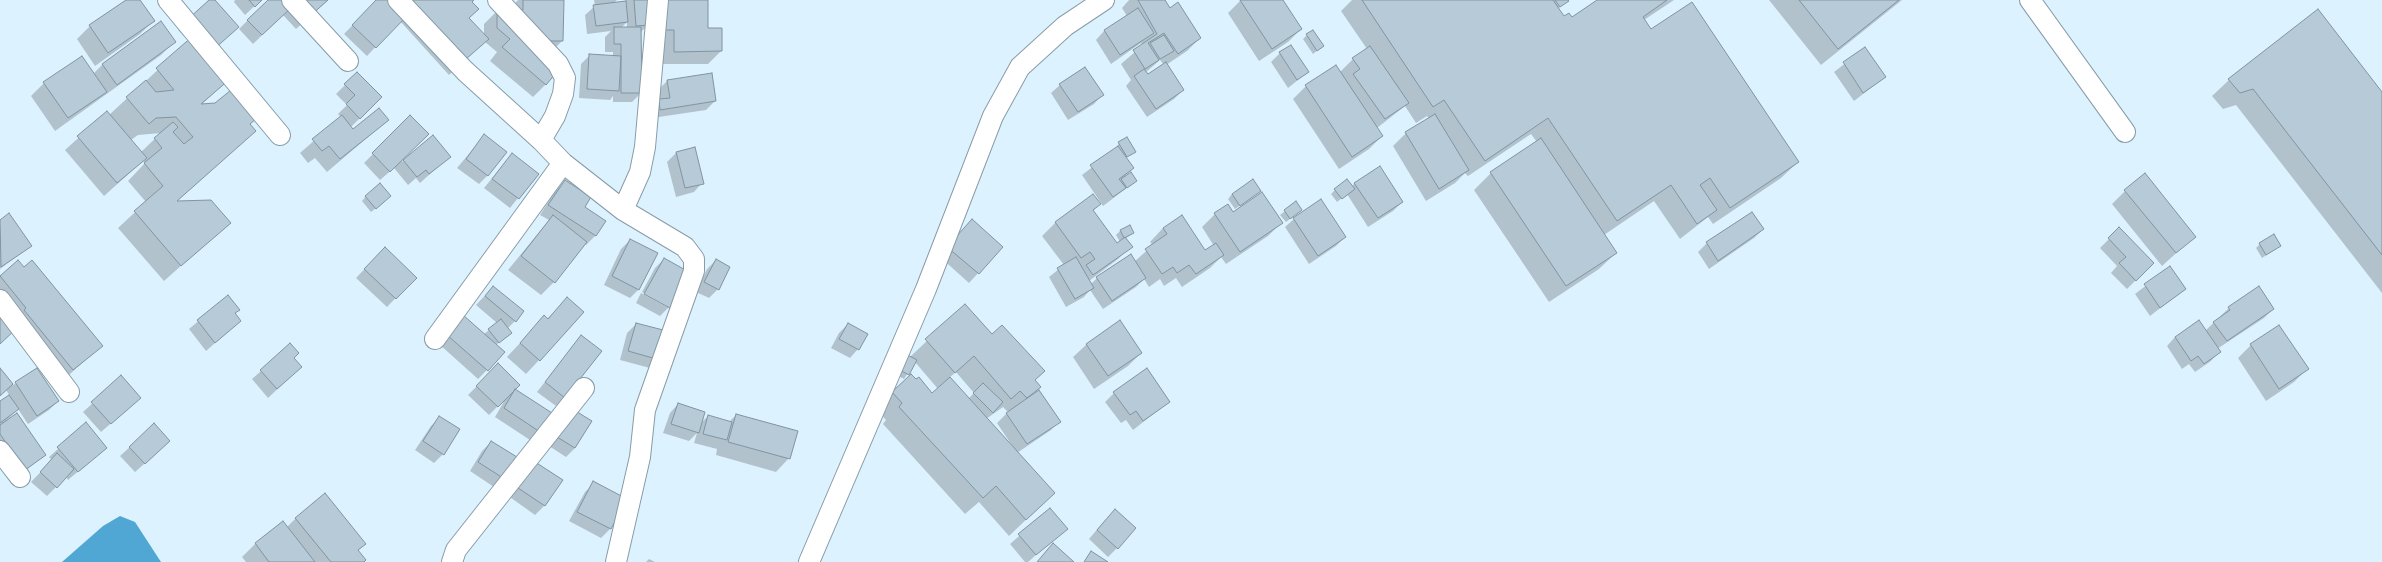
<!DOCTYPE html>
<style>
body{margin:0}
canvas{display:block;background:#ddf2ff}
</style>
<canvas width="2382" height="562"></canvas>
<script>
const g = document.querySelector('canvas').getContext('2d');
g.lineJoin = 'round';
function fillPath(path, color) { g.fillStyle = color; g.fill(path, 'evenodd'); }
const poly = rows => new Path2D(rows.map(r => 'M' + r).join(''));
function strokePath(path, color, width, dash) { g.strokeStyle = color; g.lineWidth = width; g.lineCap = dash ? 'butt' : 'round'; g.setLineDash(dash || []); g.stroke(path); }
const water = poly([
 [120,516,135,522,161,562,62,562,103,526]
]);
const shadow = poly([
 [127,0,139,0,153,21,140,34,95,66,77,39,90,26],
 [210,0,213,0,208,55,229,79,201,105,249,124,255,131,176,202,229,223,164,281,118,228,146,202,128,181,145,163,143,161,104,196,65,150,107,112,109,115,189,41,178,30],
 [161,133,141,152,131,140,138,135],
 [235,0,261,0,245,15,234,2],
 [328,0,296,29,283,15,253,44,239,29,248,20],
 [377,0,473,0,468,18,484,36,484,24,497,11,511,8,518,0,563,0,562,41,552,51,546,84,533,97,490,61,497,52,485,42,449,75,400,21,367,56,344,34],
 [594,0,617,0,613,4,626,2,625,0,647,0,648,25,640,33,641,93,632,102,613,102,613,96,610,100,579,98,581,64,590,55,613,57,613,52,605,52,605,37,611,31,587,34,585,15,595,6],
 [627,22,627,28,621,28],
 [652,0,707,0,707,29,721,29,721,51,708,64,661,64],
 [1129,0,1163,0,1169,9,1200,38,1187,51,1166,65,1183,90,1174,99,1147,117,1126,86,1131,80,1121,64,1143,45,1141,43,1111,64,1096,40,1104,31,1127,16,1122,8],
 [1160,60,1164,65,1147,76,1145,73],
 [1241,0,1282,0,1301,29,1288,42,1259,61,1228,13],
 [1352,0,1567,0,1558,9,1564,18,1571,19,1599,0,1674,0,1644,20,1651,30,1798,162,1781,178,1713,224,1708,217,1680,239,1654,201,1604,235,1616,253,1599,269,1549,302,1474,190,1491,173,1537,142,1531,134,1468,176,1465,173,1455,183,1426,201,1393,146,1406,133,1429,119,1427,116,1416,123,1405,106,1377,128,1382,136,1369,149,1339,169,1293,99,1306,86,1340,72,1353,59,1367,49,1341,11],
 [1769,0,1902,0,1821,65],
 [160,23,174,42,161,55,55,131,31,96,44,83,93,74,102,65],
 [1307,35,1323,46,1313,54,1303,39],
 [1865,48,1885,77,1854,101,1834,72],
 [1280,53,1308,72,1288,88,1271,62],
 [357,73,381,97,351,127,353,130,388,120,327,172,315,158,308,163,300,153,341,117,338,114,347,105,336,94],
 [2229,80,2382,93,2382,293,2236,105,2223,109,2212,96],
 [667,81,715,101,706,110,652,118,660,100,658,90],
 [1060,85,1102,95,1094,104,1068,120,1051,93],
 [410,117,402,162,433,137,449,157,420,183,416,178,408,185,394,168,380,180,364,163],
 [484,136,488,175,479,184,457,168],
 [1119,143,1134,152,1126,158,1133,168,1124,177,1136,181,1103,206,1082,175,1116,149],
 [694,148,702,183,694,192,676,197,667,162,676,153],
 [512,154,537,174,510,208,484,188],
 [565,181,583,207,605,221,595,236,586,245,584,243,554,282,541,295,508,270,549,220,540,215,556,190],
 [1355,183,1402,202,1393,211,1368,227,1347,194,1337,202,1331,194,1335,190,1352,186],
 [2125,191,2194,237,2162,266,2112,204],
 [1232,194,1255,195,1235,209,1228,199],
 [366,196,386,200,371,212,362,201],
 [1093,196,1099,204,1093,211,1117,244,1120,242,1116,235,1120,231,1133,233,1125,239,1131,246,1118,259,1089,281,1091,284,1097,278,1134,262,1153,245,1150,242,1163,228,1205,252,1214,246,1202,227,1215,214,1227,206,1232,213,1281,223,1268,236,1226,264,1221,257,1210,268,1182,287,1176,278,1164,286,1160,279,1149,287,1144,279,1136,287,1103,309,1090,290,1084,297,1066,307,1049,277,1064,265,1042,236,1055,223],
 [1295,203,1301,210,1286,222,1280,215],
 [1752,213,1763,229,1754,238,1709,269,1698,252,1707,243],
 [9,215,30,246,0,269,0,221],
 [1294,219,1345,237,1336,246,1309,264,1285,227],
 [972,220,1002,247,969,283,939,256],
 [2119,229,2153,263,2127,289,2111,273,2117,266,2100,248],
 [630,240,639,289,630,298,604,285,621,249],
 [2260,244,2280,246,2262,258,2256,248],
 [376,257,415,278,387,307,356,278],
 [664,259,669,307,660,316,636,303,641,293,667,307,667,305,642,292,655,268],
 [716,260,718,289,709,298,696,292,707,269],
 [18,262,101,346,60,383,15,329,0,343,0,277],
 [2170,267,2185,289,2150,316,2135,294],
 [493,287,515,321,507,329,506,337,496,345,487,370,478,379,439,344,455,326,483,335,497,323,476,305],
 [228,296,234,314,240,321,206,351,189,329],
 [567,299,583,313,526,374,507,357,532,330,547,319],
 [965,305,1039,387,1028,397,1059,421,1051,430,1017,453,1054,493,1009,536,979,502,965,514,883,424,886,420,876,409,893,392,932,394,938,389,915,362,904,379,893,373],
 [956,372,974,393,968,399,949,378],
 [1003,407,1008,412,997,423,1015,450,986,419],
 [2229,308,2273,309,2264,318,2217,349,2219,352,2211,361,2195,372,2189,364,2182,369,2167,346,2175,337,2205,331],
 [636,324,666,332,650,368,620,360,627,333],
 [848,324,858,349,850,358,831,348,839,333],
 [581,336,564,397,556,406,537,392],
 [1087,344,1141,353,1128,366,1094,389,1073,357],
 [2251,345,2307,369,2294,382,2266,401,2238,358],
 [293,358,301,367,268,398,252,379,261,371],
 [498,365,514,390,551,414,530,440,495,417,506,398,489,415,468,395],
 [0,370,13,385,16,383,58,401,49,410,28,424,18,409,7,420,45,455,16,478,0,456,0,403,10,396,6,390,0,395],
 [121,377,131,406,101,432,83,412],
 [1114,393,1169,402,1133,430,1126,420,1121,423,1105,402],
 [678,404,700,424,708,416,729,422,736,415,789,458,776,472,716,455,717,449,694,443,697,433,689,441,663,433,670,413],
 [440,417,443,454,434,463,415,450,431,426],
 [565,420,591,422,575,448,566,457,549,446],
 [86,424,106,448,68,480,66,477,47,496,31,482,52,460,49,457],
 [154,425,160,450,135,472,120,456],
 [491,442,516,458,494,487,470,471,482,451],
 [523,470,561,480,544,506,535,515,507,495],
 [594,483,626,500,610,529,601,538,569,521,585,492],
 [1050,509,1066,529,1028,562,1025,562,1010,544],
 [296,518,365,543,358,551,363,562,246,562,242,557,255,544,283,522,287,527],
 [1106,519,1117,548,1108,557,1089,539],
 [649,559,655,562,646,562]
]);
const building = poly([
 [126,0,140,0,155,21,108,53,89,25,126,0],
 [209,0,215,0,239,27,213,50,187,20,209,0],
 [249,0,262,0,255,7,249,0],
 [268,0,284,0,291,8,262,35,247,20,268,0],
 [294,0,328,0,309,17,294,0],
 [376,0,389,0,406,17,376,48,352,25,376,0],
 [412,0,474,0,472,2,479,9,469,18,489,39,466,59,412,0],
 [523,0,564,0,563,41,530,41,556,73,546,85,502,47,510,39,497,28,497,10,523,10,523,0],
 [634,0,648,0,649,25,636,26,634,0],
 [665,0,708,0,708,28,722,28,722,51,674,52,674,30,665,30,665,0],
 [1138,0,1165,0,1170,8,1178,2,1201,38,1178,54,1164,33,1148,43,1159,60,1145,69,1133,50,1157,34,1138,0],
 [1240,0,1283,0,1302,29,1272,49,1240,0],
 [1362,0,1553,0,1564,16,1569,13,1572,17,1597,0,1667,0,1643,17,1651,29,1692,2,1799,162,1730,208,1710,178,1700,185,1717,210,1697,224,1671,185,1617,221,1548,118,1485,161,1444,100,1433,107,1362,0],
 [1555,0,1568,0,1569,1,1560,7,1555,0],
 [1799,0,1899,0,1838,49,1799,0],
 [626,1,628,22,596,26,593,5,626,1],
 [1138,8,1154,33,1120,55,1104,30,1138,8],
 [2318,9,2382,92,2382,255,2253,89,2240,93,2228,79,2318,9],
 [161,21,176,42,117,85,102,64,161,21],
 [614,27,641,27,642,93,621,93,621,44,614,44,614,27],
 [1313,30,1324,46,1317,51,1306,34,1313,30],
 [1164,35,1174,51,1160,59,1150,43,1164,35],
 [193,36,230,79,201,104,215,103,231,90,256,119,250,124,256,131,177,201,211,200,231,223,181,266,134,211,163,186,144,163,162,148,154,138,173,122,178,127,173,132,184,144,193,137,176,117,156,118,149,124,126,97,146,80,156,92,174,90,156,68,193,36],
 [1291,45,1309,72,1297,80,1279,52,1291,45],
 [1370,46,1409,103,1385,119,1353,74,1360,69,1352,58,1370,46],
 [1865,47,1886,77,1863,93,1843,62,1865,47],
 [589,54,621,56,619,91,587,89,589,54],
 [82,56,107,92,68,118,43,82,82,56],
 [1166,62,1184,90,1156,109,1134,76,1144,69,1148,74,1166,62],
 [1336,65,1383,136,1352,157,1305,85,1336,65],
 [1085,67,1104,95,1078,112,1059,84,1085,67],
 [357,72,382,97,360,119,346,104,355,95,344,84,357,72],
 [712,73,716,101,660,110,659,99,670,98,667,80,712,73],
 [379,108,389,120,340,159,329,146,322,151,312,139,342,115,353,129,379,108],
 [107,111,147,158,117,183,77,136,107,111],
 [1435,114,1469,170,1439,189,1405,132,1435,114],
 [410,115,429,134,390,172,372,153,410,115],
 [484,134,507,152,488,176,466,159,484,134],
 [433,135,451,157,429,174,426,170,417,177,403,160,433,135],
 [1127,137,1136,152,1127,157,1118,142,1127,137],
 [1541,138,1617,253,1566,286,1490,172,1541,138],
 [1118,146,1134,168,1119,179,1126,188,1113,197,1090,165,1118,146],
 [695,147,704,184,685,188,676,152,695,147],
 [512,153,539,174,519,199,492,179,512,153],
 [1380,166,1403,202,1378,218,1354,183,1380,166],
 [1131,172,1137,181,1127,188,1121,179,1131,172],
 [2145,173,2196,237,2176,253,2124,190,2145,173],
 [1253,179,1261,191,1240,206,1232,194,1253,179],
 [1347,179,1355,189,1342,199,1334,189,1347,179],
 [565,180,591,197,585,207,606,221,596,236,548,205,565,180],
 [380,183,391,196,376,209,365,196,380,183],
 [1262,192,1283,223,1240,252,1214,213,1228,204,1233,212,1262,192],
 [1093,194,1101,204,1093,210,1117,243,1125,237,1133,247,1093,275,1086,265,1095,259,1090,252,1081,258,1055,222,1093,194],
 [1321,199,1346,237,1318,256,1293,218,1321,199],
 [1296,201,1302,210,1290,219,1284,210,1296,201],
 [1752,212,1764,229,1718,261,1706,242,1752,212],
 [9,213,32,246,1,267,0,220,9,213],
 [553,215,587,242,555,283,521,256,553,215],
 [1182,215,1205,250,1216,243,1224,255,1196,274,1189,265,1177,273,1173,267,1162,274,1145,249,1167,234,1163,228,1182,215],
 [972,219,1003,247,979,274,947,247,972,219],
 [1130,225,1134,233,1124,238,1120,230,1130,225],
 [2119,227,2154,263,2136,281,2119,263,2126,257,2108,238,2119,227],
 [2274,234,2281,246,2266,255,2259,243,2274,234],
 [630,239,658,253,639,290,612,276,630,239],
 [385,247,417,278,396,299,364,269,385,247],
 [1131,254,1146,278,1112,301,1096,277,1131,254],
 [1076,257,1094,288,1075,299,1057,268,1076,257],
 [664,258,689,272,670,308,644,294,664,258],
 [716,259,730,267,719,290,704,282,716,259],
 [18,260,24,267,32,260,103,346,73,370,24,310,26,308,0,276,18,260],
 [2170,266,2186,289,2160,308,2144,284,2170,266],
 [493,286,524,311,516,322,485,296,493,286],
 [2259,286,2274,309,2227,341,2213,322,2230,310,2228,307,2259,286],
 [228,295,240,310,235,313,241,321,215,343,197,320,228,295],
 [567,297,584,312,540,361,520,343,544,315,548,319,567,297],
 [965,304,992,334,1002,325,1045,371,1035,380,1041,387,1027,398,1020,391,1011,399,974,356,955,373,925,339,965,304],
 [0,309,17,328,0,344,0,309],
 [463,315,505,352,488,371,447,335,463,315],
 [501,319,512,333,499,343,488,329,501,319],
 [1120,320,1142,353,1108,376,1086,344,1120,320],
 [2199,320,2221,352,2204,364,2198,356,2191,361,2175,337,2199,320],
 [636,323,667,331,660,360,628,351,636,323],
 [848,323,868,334,859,350,839,339,848,323],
 [2279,325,2309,369,2279,389,2250,344,2279,325],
 [581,335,602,351,565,398,545,382,581,335],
 [290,343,299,353,294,358,302,367,277,389,260,370,290,343],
 [904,353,917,360,909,375,896,368,904,353],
 [498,363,520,385,498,407,476,386,498,363],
 [0,368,13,384,0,396,0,368],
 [37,368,59,401,37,416,15,382,37,368],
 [1147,368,1170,402,1143,421,1136,411,1130,415,1113,392,1147,368],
 [911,374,916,379,919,377,932,393,950,377,1055,493,1026,520,996,486,983,498,899,407,902,403,892,392,911,374],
 [121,375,141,398,111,424,91,402,121,375],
 [983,383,1003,402,993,413,973,393,983,383],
 [515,389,552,413,540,432,504,408,515,389],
 [1039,390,1061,422,1027,444,1006,413,1039,390],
 [9,395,19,409,0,423,0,401,9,395],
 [678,403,705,412,699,433,671,424,678,403],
 [574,410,592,421,575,448,557,437,574,410],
 [17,413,46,455,25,470,0,434,0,425,17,413],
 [736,414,798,431,790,459,728,442,736,414],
 [708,415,732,422,727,440,703,434,708,415],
 [439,416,460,429,444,455,423,441,439,416],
 [86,422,107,448,78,472,57,447,86,422],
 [154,423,170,441,145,464,129,447,154,423],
 [491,441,517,457,503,478,478,462,491,441],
 [57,453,74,469,57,488,40,472,57,453],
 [532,460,563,480,545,506,515,486,532,460],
 [593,481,627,499,611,529,577,512,593,481],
 [325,493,366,544,358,550,366,560,364,562,331,562,295,518,325,493],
 [1050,508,1068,529,1036,555,1018,534,1050,508],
 [1115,509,1136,528,1118,549,1097,530,1115,509],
 [283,521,315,562,269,562,255,543,283,521],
 [1053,543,1074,562,1037,562,1053,543],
 [1091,551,1108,562,1084,562,1091,551]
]);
const minor = poly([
 [168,0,280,135],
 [292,0,348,61],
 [398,0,465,71,541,140,563,163,623,210,685,247,694,259,694,271,645,410,640,457,616,562],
 [498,0,558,64,565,78,563,94,555,116,541,140],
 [2030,0,2125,132],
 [623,210,640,172,645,147,658,0],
 [0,300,69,392],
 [435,339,563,163],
 [0,451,20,477],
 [452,562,456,550,584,388],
 [809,562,926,289,993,116,1020,67,1065,26,1104,0]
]);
fillPath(water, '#50a7d3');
fillPath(shadow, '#0003');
fillPath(building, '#b6cbd7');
strokePath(building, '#8194a0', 1);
strokePath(minor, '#889ca7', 22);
strokePath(minor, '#fff', 20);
</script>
